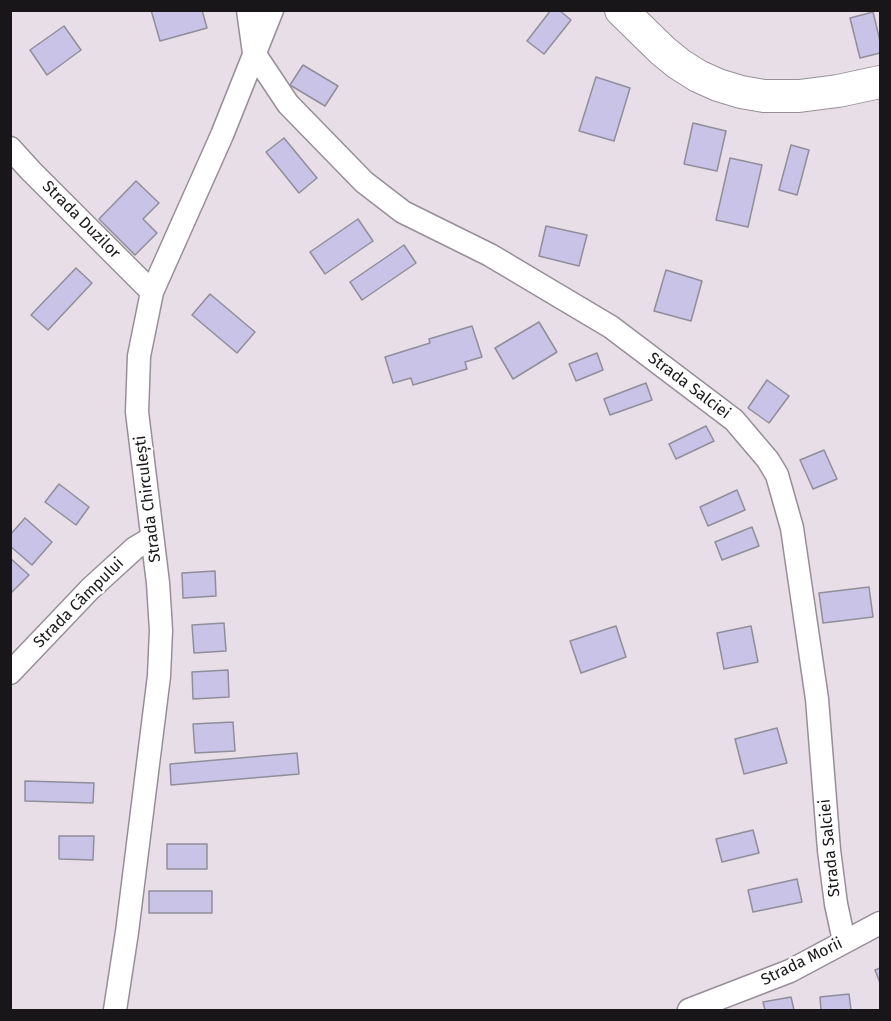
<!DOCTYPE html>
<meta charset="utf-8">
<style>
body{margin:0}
#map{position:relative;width:891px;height:1021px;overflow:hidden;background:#e8dee8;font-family:"Fira Sans",sans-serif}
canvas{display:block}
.frame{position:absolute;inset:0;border:12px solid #191619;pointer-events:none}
</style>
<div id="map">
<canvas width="891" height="1021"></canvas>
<div class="frame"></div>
</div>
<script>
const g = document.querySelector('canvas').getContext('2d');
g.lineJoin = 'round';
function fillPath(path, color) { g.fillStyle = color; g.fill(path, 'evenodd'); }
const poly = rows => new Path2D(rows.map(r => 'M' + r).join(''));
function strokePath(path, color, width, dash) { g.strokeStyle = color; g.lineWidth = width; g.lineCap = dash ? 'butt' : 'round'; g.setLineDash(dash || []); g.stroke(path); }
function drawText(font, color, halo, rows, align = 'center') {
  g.font = font + ' "Fira Sans",sans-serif'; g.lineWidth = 4.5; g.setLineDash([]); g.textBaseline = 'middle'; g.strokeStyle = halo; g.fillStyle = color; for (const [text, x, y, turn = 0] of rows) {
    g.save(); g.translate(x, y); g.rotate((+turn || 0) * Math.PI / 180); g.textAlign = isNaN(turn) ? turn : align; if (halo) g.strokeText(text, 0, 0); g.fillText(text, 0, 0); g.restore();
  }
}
const building = poly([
 [151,10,202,10,207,28,160,41,151,10],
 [551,10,559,10,571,20,544,54,527,41,551,10],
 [873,12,880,41,880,53,860,58,850,18,873,12],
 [64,26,81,50,47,75,30,50,64,26],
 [303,65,338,86,325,106,290,85,303,65],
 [596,77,630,88,614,141,579,131,596,77],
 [693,123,726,131,717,171,684,164,693,123],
 [284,138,317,178,299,193,266,152,284,138],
 [791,145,809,150,797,195,779,190,791,145],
 [730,158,762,165,748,227,716,220,730,158],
 [136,181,159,203,143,219,157,233,135,255,99,219,136,181],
 [358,219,373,241,325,274,310,252,358,219],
 [546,226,587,235,579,266,539,256,546,226],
 [404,245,416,263,362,300,350,282,404,245],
 [76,268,92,283,48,330,31,315,76,268],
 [666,270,702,281,691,321,654,311,666,270],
 [210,294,255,332,237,353,192,315,210,294],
 [539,322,557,352,513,379,495,348,539,322],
 [472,326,482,357,465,362,467,369,413,385,411,378,393,383,385,357,430,343,429,339,472,326],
 [597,353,603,370,576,381,569,364,597,353],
 [767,380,789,396,769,423,748,408,767,380],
 [646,383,652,400,610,415,604,399,646,383],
 [706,426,714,441,676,459,669,444,706,426],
 [824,450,837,479,813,489,800,460,824,450],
 [59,484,89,507,76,525,45,502,59,484],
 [737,490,745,510,708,526,700,507,737,490],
 [25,518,52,542,32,565,10,546,10,535,25,518],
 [752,527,759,546,722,560,715,542,752,527],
 [10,558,29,575,10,594,10,558],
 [215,571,216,596,183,598,182,573,215,571],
 [869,587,873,617,823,623,819,593,869,587],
 [224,623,226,651,194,653,192,625,224,623],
 [616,626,626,657,581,673,570,641,616,626],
 [751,626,758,662,724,669,717,633,751,626],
 [228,670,229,697,193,699,192,672,228,670],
 [233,722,235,751,195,753,193,724,233,722],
 [777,728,787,763,744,774,735,739,777,728],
 [297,753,299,774,171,785,170,764,297,753],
 [25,781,94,783,93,803,25,801,25,781],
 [753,830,759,853,722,862,716,839,753,830],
 [59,836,94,836,93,860,59,859,59,836],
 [167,844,207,844,207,869,167,869,167,844],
 [797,879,802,902,753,912,748,890,797,879],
 [149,891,212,891,212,913,149,913,149,891],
 [880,968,880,983,875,970,880,968],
 [849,994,851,1010,821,1010,820,997,849,994],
 [791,997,794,1010,765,1010,763,1002,791,997]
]);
const street = poly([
 [248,10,254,53,288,104,364,182,403,212,490,255,611,327,734,420,768,460,777,475,792,528,817,699,829,850,836,904,844,941],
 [10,148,31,171,152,292],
 [10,673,90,589,135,548,152,538],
 [115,1010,127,932,159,676,161,630,158,583,137,412,139,356,152,292,222,135,272,10],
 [689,1010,790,971,880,923]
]);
const secondary = poly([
 [621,10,663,51,679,64,698,76,718,85,741,92,764,96,799,96,838,91,880,82]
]);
const streetNames = [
 ["Strada Duzilor",81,220,45],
 ["Strada Salciei",689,386,37],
 ["Strada Chirculești",148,499,-97],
 ["Strada Câmpului",79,603,-45],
 ["Strada Salciei",830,848,-96],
 ["Strada Morii",802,962,-26]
];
fillPath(building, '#c8c3e7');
strokePath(building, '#908e9a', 1.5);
strokePath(street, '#978f97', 25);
strokePath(secondary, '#978f97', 34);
strokePath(street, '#fff', 22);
strokePath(secondary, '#fff', 32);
drawText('16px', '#191619', '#fff', streetNames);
</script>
